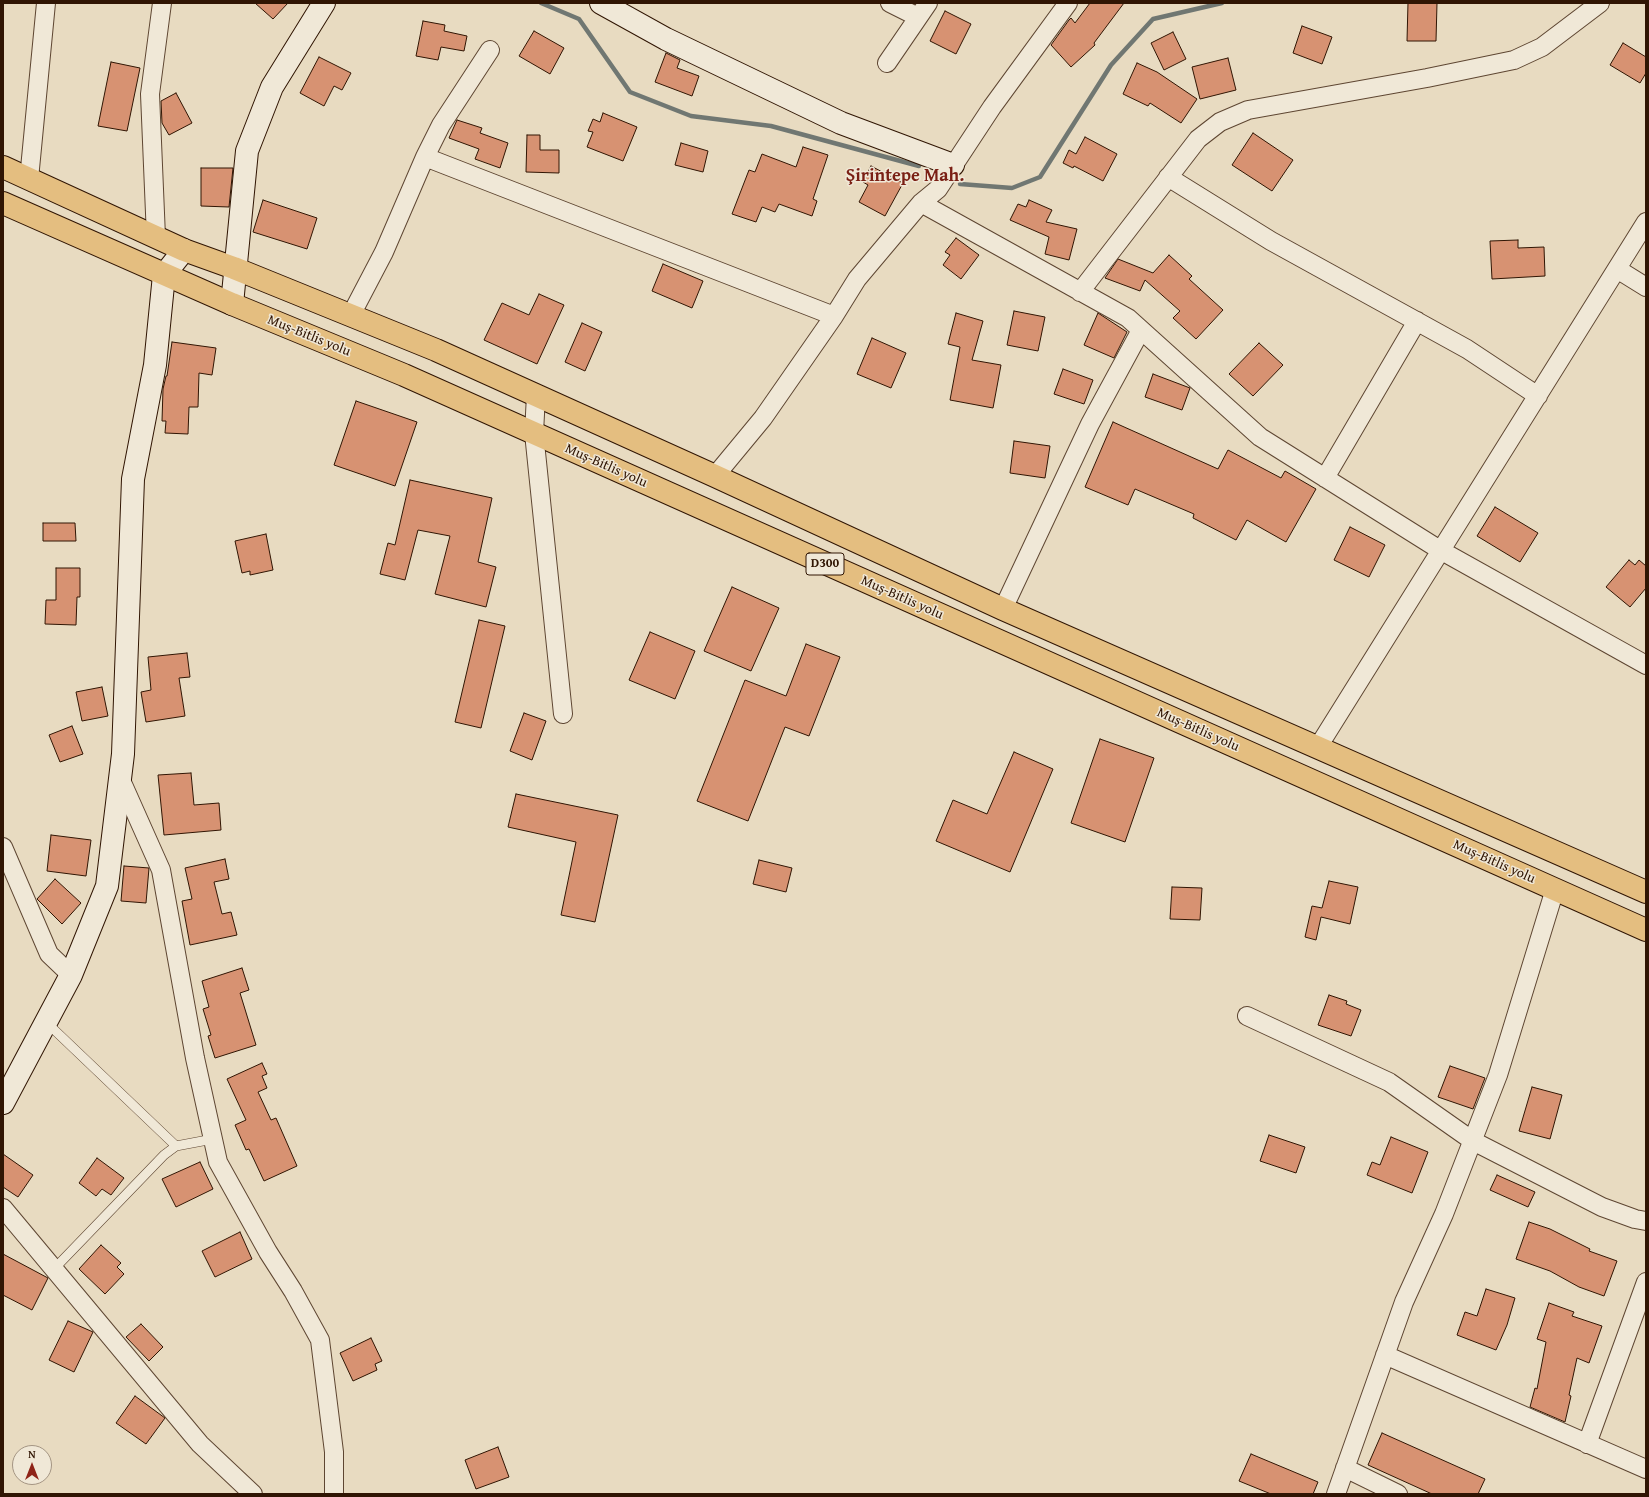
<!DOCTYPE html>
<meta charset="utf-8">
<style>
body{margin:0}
#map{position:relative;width:1649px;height:1497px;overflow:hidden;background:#e8dbc1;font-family:"Gentium Book Plus",serif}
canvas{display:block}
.frame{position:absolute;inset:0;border:4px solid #301503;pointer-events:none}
.north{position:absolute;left:12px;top:1445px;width:40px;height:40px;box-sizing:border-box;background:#f0e8d7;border:1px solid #a39482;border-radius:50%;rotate:0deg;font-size:11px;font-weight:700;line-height:16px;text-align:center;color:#301503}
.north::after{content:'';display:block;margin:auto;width:14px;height:18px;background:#8f2418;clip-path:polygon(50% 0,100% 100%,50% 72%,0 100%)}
</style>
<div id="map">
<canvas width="1649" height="1497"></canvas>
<div class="frame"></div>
<div class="north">N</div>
</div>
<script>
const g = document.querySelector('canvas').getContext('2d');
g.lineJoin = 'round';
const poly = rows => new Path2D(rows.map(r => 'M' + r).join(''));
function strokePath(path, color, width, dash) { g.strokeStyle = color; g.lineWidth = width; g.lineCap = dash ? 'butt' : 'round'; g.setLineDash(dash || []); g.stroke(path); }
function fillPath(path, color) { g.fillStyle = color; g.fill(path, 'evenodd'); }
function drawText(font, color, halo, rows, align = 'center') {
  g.font = font + ' "Gentium Book Plus",serif'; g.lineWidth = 3; g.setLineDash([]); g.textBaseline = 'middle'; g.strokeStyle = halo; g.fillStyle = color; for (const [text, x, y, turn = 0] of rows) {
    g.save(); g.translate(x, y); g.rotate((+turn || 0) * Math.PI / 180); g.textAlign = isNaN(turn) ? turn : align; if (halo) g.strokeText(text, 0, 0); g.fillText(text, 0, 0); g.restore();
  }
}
const stream = poly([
 [541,3,579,19,630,92,691,116,771,126,919,166],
 [960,184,1012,188,1040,177,1111,65,1153,19,1222,3]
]);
const building = poly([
 [255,3,288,3,273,19,255,3],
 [1090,3,1124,3,1094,43,1095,45,1071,67,1051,45,1069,20,1071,18,1075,23,1090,3],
 [1408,3,1437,3,1436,41,1407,41,1408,3],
 [945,11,971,24,956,54,930,41,945,11],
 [423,21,445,25,444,31,467,36,464,51,441,47,438,60,416,56,423,21],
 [1302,26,1332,37,1322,64,1293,53,1302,26],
 [534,31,564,48,550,74,519,56,534,31],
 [1173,32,1186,59,1164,70,1151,43,1173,32],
 [1623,43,1646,57,1646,73,1640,83,1610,65,1623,43],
 [666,53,680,60,677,68,699,76,692,96,655,82,666,53],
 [319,57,351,73,342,90,334,86,324,106,300,93,319,57],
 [1228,58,1236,90,1200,99,1192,67,1228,58],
 [111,62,140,68,127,131,98,126,111,62],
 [1137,63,1157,72,1197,99,1181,123,1150,103,1148,106,1123,94,1137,63],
 [176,93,192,123,169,135,162,123,161,101,176,93],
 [603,113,637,127,623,161,587,147,593,132,588,131,593,119,600,122,603,113],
 [457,120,482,128,480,133,508,143,500,168,475,159,479,149,449,138,457,120],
 [1253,133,1293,160,1272,191,1232,165,1253,133],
 [527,135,540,135,540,150,559,150,559,173,526,172,527,135],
 [1085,137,1117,154,1103,181,1074,166,1073,168,1063,163,1069,150,1076,154,1085,137],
 [681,143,708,151,703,172,675,165,681,143],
 [803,147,828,155,813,199,817,201,812,216,779,204,775,212,762,207,756,222,732,214,749,170,755,172,762,154,796,167,803,147],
 [871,166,903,183,885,216,859,202,868,185,863,182,871,166],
 [201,168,233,168,229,207,201,206,201,168],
 [263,200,317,218,307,249,253,232,263,200],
 [1029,200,1052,210,1046,222,1077,229,1069,260,1045,254,1049,237,1010,220,1018,204,1026,207,1029,200],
 [956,238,979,255,961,279,943,265,950,255,945,252,956,238],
 [1518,240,1518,248,1544,247,1545,276,1492,279,1490,241,1518,240],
 [1169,255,1192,276,1189,279,1223,310,1196,339,1173,318,1180,311,1145,280,1140,291,1105,278,1118,259,1153,273,1169,255],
 [663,264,703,281,692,308,652,291,663,264],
 [539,294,564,305,537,364,484,340,502,303,529,315,539,294],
 [1014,311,1045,317,1038,351,1007,345,1014,311],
 [956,313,983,321,972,360,1001,365,993,408,950,400,960,347,948,344,956,313],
 [1098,313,1127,332,1114,358,1084,345,1098,313],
 [582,323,602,332,585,371,565,362,582,323],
 [872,338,906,353,891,388,857,374,872,338],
 [172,342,216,348,212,375,199,373,198,407,189,407,188,434,165,433,166,421,162,421,163,389,166,376,167,376,172,342],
 [1259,343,1283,365,1253,396,1229,374,1259,343],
 [1063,369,1093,380,1084,404,1054,394,1063,369],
 [1153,374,1190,388,1182,410,1145,397,1153,374],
 [356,401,417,422,395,486,334,465,356,401],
 [1113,422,1218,469,1228,450,1281,478,1285,471,1316,489,1286,542,1247,520,1236,540,1193,518,1194,514,1135,489,1128,505,1085,487,1113,422],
 [1014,441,1050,446,1045,478,1010,473,1014,441],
 [410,480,492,498,478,562,496,567,486,607,435,594,450,536,418,530,405,580,380,574,388,543,395,545,410,480],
 [1495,507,1538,533,1520,562,1477,536,1495,507],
 [43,523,75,523,76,541,43,541,43,523],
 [1350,527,1385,545,1369,577,1334,560,1350,527],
 [266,534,273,570,250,575,250,571,242,573,235,541,266,534],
 [1629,560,1635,565,1639,560,1646,566,1646,588,1630,607,1606,587,1629,560],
 [56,568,80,568,80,597,77,597,76,625,45,624,46,600,56,600,56,568],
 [732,587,779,608,751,671,704,651,732,587],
 [479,620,505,626,481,728,455,722,479,620],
 [650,632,695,651,675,699,629,680,650,632],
 [806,644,840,657,809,736,785,727,748,821,697,801,745,680,786,696,806,644],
 [187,653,190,677,179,678,185,716,146,722,141,692,151,690,148,657,187,653],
 [102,687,108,716,82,721,76,692,102,687],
 [524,713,546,721,532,760,510,751,524,713],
 [72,726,83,754,60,762,49,735,72,726],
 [1100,739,1154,758,1125,842,1071,823,1100,739],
 [1014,752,1053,769,1010,872,936,841,953,800,987,814,1014,752],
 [191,773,194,805,219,803,221,830,164,835,158,775,191,773],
 [516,794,618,815,595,922,561,915,576,842,508,827,516,794],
 [51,835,91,840,86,876,47,871,51,835],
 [225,859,229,879,214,882,222,914,231,912,237,935,190,945,182,901,192,899,185,868,225,859],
 [759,860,792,868,786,892,753,884,759,860],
 [124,866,149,868,146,903,121,901,124,866],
 [55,879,81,903,62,924,37,899,55,879],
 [1329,881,1358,887,1350,924,1321,917,1316,940,1305,937,1312,906,1322,908,1329,881],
 [1172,887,1202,888,1200,920,1170,919,1172,887],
 [242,968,249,990,240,993,256,1045,215,1058,208,1036,211,1035,203,1009,209,1007,202,981,242,968],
 [1329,995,1347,1001,1346,1004,1361,1010,1351,1036,1318,1025,1329,995],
 [262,1063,267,1074,262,1076,267,1088,258,1092,271,1120,276,1118,297,1166,264,1181,249,1149,246,1150,235,1125,246,1120,227,1079,262,1063],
 [1450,1066,1485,1078,1473,1109,1438,1097,1450,1066],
 [1532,1087,1562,1095,1550,1139,1519,1131,1532,1087],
 [1269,1135,1305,1147,1296,1173,1260,1161,1269,1135],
 [1391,1137,1428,1152,1412,1193,1367,1175,1372,1162,1380,1165,1391,1137],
 [3,1154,33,1175,18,1197,3,1187,3,1154],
 [97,1158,124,1178,111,1195,102,1189,96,1196,79,1183,97,1158],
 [200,1162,213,1189,176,1207,162,1179,200,1162],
 [1497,1175,1535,1192,1528,1207,1490,1190,1497,1175],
 [1529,1222,1550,1229,1590,1249,1589,1251,1617,1261,1604,1296,1579,1287,1550,1271,1516,1259,1529,1222],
 [240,1232,252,1259,215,1277,202,1251,240,1232],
 [101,1245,121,1263,117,1267,124,1274,105,1294,79,1269,101,1245],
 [3,1254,48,1278,32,1310,3,1295,3,1254],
 [1486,1289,1515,1298,1507,1325,1496,1350,1457,1335,1465,1312,1477,1316,1486,1289],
 [1549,1303,1574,1312,1572,1316,1602,1326,1589,1363,1577,1358,1569,1395,1571,1396,1565,1422,1530,1407,1535,1388,1537,1389,1546,1342,1537,1339,1549,1303],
 [68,1321,93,1332,74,1372,49,1360,68,1321],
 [141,1324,163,1347,149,1361,126,1337,141,1324],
 [371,1338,382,1361,375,1364,377,1370,353,1381,340,1353,371,1338],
 [135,1396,165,1418,146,1444,116,1423,135,1396],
 [1382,1433,1485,1479,1478,1494,1432,1494,1368,1465,1382,1433],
 [498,1447,509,1477,476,1489,465,1460,498,1447],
 [1251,1454,1318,1482,1313,1494,1271,1494,1239,1481,1251,1454]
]);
const lane = poly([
 [46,1022,176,1146],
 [54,1269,164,1155,176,1146,213,1139]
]);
const street = poly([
 [890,3,918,17],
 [887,63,928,3],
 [425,157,834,316],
 [1168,177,1271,241,1467,349,1538,396],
 [29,179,46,3],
 [921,203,1128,318,1260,437,1440,550,1646,665],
 [156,237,150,94,162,3],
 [1617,269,1646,287],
 [1080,292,1198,139,1220,122,1248,110,1427,78,1514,60,1542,47,1600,3],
 [351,315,384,252,425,157,441,125,490,50],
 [536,395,534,433,563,714],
 [715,476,763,418,834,316,857,279,921,203,938,189,992,107,1068,3],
 [1325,478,1417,321],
 [1003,609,1090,424,1141,330],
 [1318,747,1646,222],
 [120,778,161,870,195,1058,218,1162,268,1252,293,1291,320,1340,334,1452,334,1494],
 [3,847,49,954,71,975],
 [1247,1016,1389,1082,1473,1141,1602,1207,1635,1219,1646,1221],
 [3,1208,200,1444,253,1494],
 [1385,1355,1646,1469],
 [1587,1444,1646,1282],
 [1345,1468,1398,1494],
 [1336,1494,1404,1302,1444,1214,1498,1075,1555,889]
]);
const secondary = poly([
 [601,3,666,39,841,123,953,165],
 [232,304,247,151,272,87,324,3],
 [3,1103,71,975,107,886,123,754,133,479,155,365,164,275,184,250]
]);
const highway = poly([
 [3,167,184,250,234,268,436,350,715,476,1003,609,1646,892],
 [3,203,232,304,404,375,1646,930]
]);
const shields = [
 [825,564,38]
];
const shieldNames = [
 ["D300",825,564]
];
const streetNames = [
 ["Muş-Bitlis yolu",309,336,22],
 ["Muş-Bitlis yolu",606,466,24],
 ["Muş-Bitlis yolu",902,598,24],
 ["Muş-Bitlis yolu",1198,730,24],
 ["Muş-Bitlis yolu",1494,862,24]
];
const districtNames = [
 ["Şirintepe Mah.",905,176]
];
strokePath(stream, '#707772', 4.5);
fillPath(building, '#d79272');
strokePath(building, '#301503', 1);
strokePath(lane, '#5e4632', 10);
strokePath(street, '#5e4632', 20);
strokePath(secondary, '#301503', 24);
strokePath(highway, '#301503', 24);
strokePath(lane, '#f0e8d7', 9);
strokePath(street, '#f0e8d7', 18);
strokePath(secondary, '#f0e8d7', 22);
strokePath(highway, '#e4be80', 22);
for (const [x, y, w] of shields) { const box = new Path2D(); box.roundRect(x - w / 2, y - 11, w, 22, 3); g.fillStyle = '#f0e8d7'; g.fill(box); strokePath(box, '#301503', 1); }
drawText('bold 13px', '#301503', null, shieldNames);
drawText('14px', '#301503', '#f0e8d7', streetNames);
drawText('bold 18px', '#7a1f14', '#f0e8d7', districtNames);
</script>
